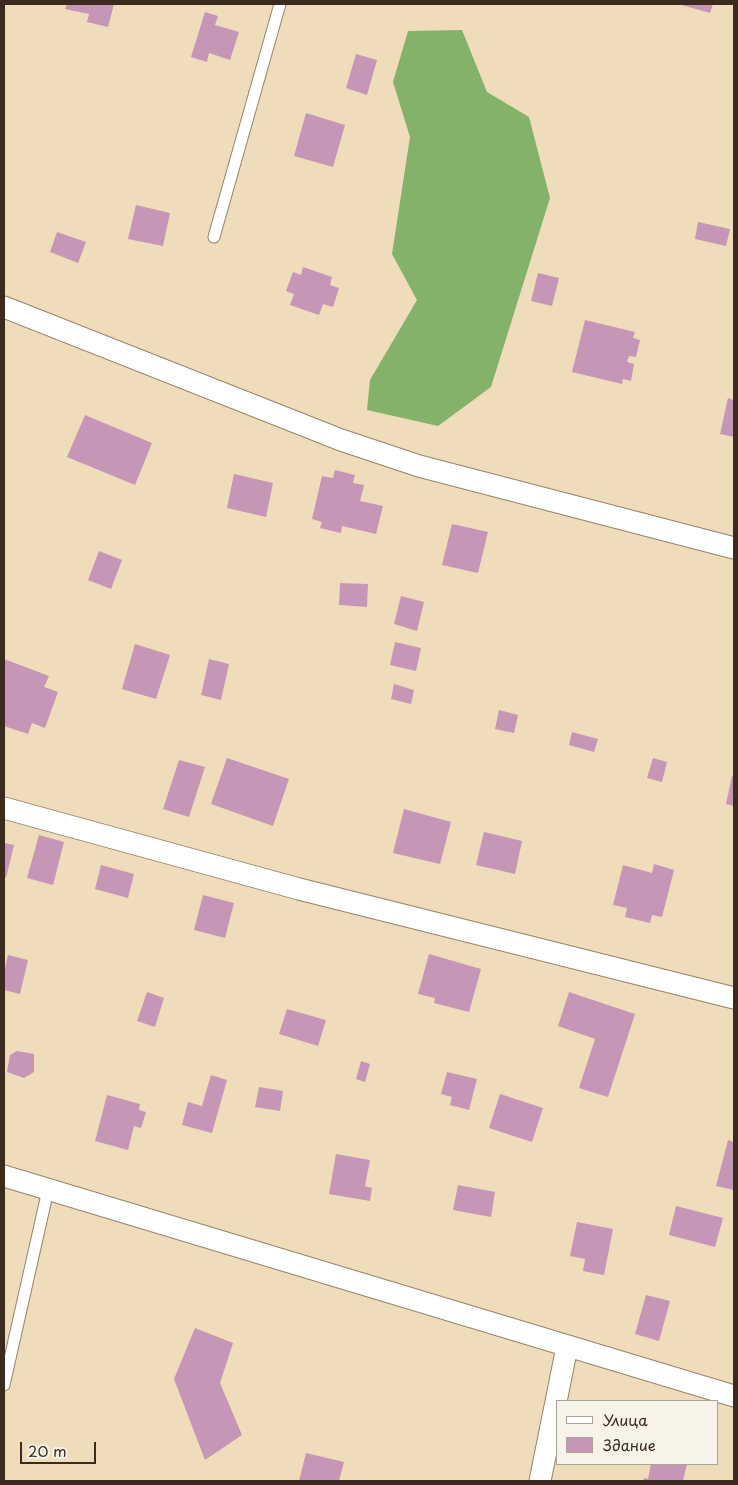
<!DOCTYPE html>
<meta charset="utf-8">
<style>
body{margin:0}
#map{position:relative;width:738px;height:1485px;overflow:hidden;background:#efdcbb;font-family:"Playpen Sans",sans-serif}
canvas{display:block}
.frame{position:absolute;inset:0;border:5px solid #3b2a1e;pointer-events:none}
.legend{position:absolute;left:556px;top:1400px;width:162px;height:65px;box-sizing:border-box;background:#f7f3e8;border:1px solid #aca397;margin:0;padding:6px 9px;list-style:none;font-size:15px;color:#3b2a1e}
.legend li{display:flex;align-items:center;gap:10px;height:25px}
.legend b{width:25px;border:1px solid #aca397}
.scale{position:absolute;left:20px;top:1442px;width:76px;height:22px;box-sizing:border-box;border:2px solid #3b2a1e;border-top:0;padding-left:6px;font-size:15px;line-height:18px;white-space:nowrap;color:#3b2a1e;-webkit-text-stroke:4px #f7f3e8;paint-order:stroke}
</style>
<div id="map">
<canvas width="738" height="1485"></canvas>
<div class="frame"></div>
<ul class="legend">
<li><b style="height:6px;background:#fff"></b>Улица</li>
<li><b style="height:14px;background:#c696b6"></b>Здание</li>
</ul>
<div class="scale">20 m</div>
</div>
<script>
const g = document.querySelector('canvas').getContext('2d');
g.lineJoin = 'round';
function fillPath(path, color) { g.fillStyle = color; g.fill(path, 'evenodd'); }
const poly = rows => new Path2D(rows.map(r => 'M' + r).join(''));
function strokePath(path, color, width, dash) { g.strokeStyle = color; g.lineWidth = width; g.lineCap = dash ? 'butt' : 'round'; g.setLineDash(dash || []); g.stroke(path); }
const forest = poly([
 [462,30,487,92,529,117,550,198,491,387,438,426,367,410,370,380,417,300,392,254,410,137,393,82,408,31]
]);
const building = poly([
 [67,4,114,4,108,27,87,22,89,14,65,9],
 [678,4,713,4,710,13],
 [205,12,218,16,215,25,239,32,230,60,209,53,207,62,191,57],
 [356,54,377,60,367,95,346,88],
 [306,113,345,125,333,167,294,156],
 [136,205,170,213,163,246,128,239],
 [698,222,730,229,726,246,695,239],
 [57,232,86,242,78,263,50,252],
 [303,267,332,277,330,285,339,288,333,307,323,304,319,315,290,305,294,294,286,291,293,272,301,275],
 [538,273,559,278,552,306,531,301],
 [585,320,635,332,633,338,640,340,636,357,629,356,627,362,634,364,631,381,623,379,622,384,572,372],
 [728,398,734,400,734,437,720,434],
 [85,415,152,443,135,485,67,457],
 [335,470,355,475,353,483,364,485,360,501,383,506,376,534,342,526,341,533,320,528,322,522,312,519,322,476,333,478],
 [234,474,273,483,266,517,227,508],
 [452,524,488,532,478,573,442,565],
 [99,551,122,560,111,589,88,580],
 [340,583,368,584,367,607,339,605],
 [401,596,424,602,417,631,394,624],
 [395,642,421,648,416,671,390,665],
 [135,644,170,655,156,699,122,689],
 [4,659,49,676,44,687,58,692,45,728,32,723,28,734,4,726],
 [209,659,229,664,221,700,201,695],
 [394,684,414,690,411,704,391,699],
 [499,710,518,715,514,733,495,729],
 [572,732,598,739,594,752,569,745],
 [227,758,289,779,273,826,211,804],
 [653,758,667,762,662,782,647,778],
 [179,760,205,767,189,817,163,809],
 [732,776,734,777,734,806,726,804],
 [404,809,451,822,440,864,393,853],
 [484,832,522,841,515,874,476,865],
 [39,835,64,842,53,885,27,878],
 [4,843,14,845,6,878,4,877],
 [654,864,674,870,662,917,652,915,650,923,625,917,627,908,613,905,623,865,652,873],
 [101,865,134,874,128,898,95,889],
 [203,895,234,903,225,938,194,930],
 [429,954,481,969,469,1012,434,1003,435,998,418,994],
 [8,955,28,960,20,994,4,990,4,973],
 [147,992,164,998,155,1027,137,1021],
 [569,992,635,1014,608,1097,579,1088,595,1039,558,1026],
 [287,1009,326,1020,318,1046,279,1034],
 [17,1051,34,1054,34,1072,24,1078,7,1072,10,1055],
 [361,1061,370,1064,365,1082,356,1079],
 [447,1072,477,1079,469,1110,450,1105,452,1097,441,1094],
 [211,1075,227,1080,212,1133,182,1125,188,1102,202,1106],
 [259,1087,283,1091,280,1111,255,1107],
 [500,1094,543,1108,532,1142,489,1128],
 [107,1095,140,1104,139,1110,146,1112,141,1128,134,1126,128,1150,95,1141],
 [728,1140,734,1142,734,1190,716,1186],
 [336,1154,370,1160,365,1186,372,1188,370,1201,329,1194],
 [458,1185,495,1192,491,1217,453,1210],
 [676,1206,723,1218,715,1247,669,1235],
 [577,1222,613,1229,604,1275,583,1271,585,1259,570,1256],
 [646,1295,670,1301,659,1341,635,1334],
 [195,1328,233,1343,220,1383,242,1435,205,1460,174,1379],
 [306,1453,344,1462,339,1481,299,1481],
 [651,1464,687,1464,683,1481,643,1481,644,1478,648,1479]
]);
const lane = poly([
 [214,237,280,4],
 [4,1385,48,1190]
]);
const street = poly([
 [4,307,341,440,419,466,734,548],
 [4,808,299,889,734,998],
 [4,1176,734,1396],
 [540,1481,567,1347]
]);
fillPath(forest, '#84b26b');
fillPath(building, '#c696b6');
strokePath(lane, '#95836c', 13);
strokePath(street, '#95836c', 23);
strokePath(lane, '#fff', 11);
strokePath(street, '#fff', 21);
</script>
